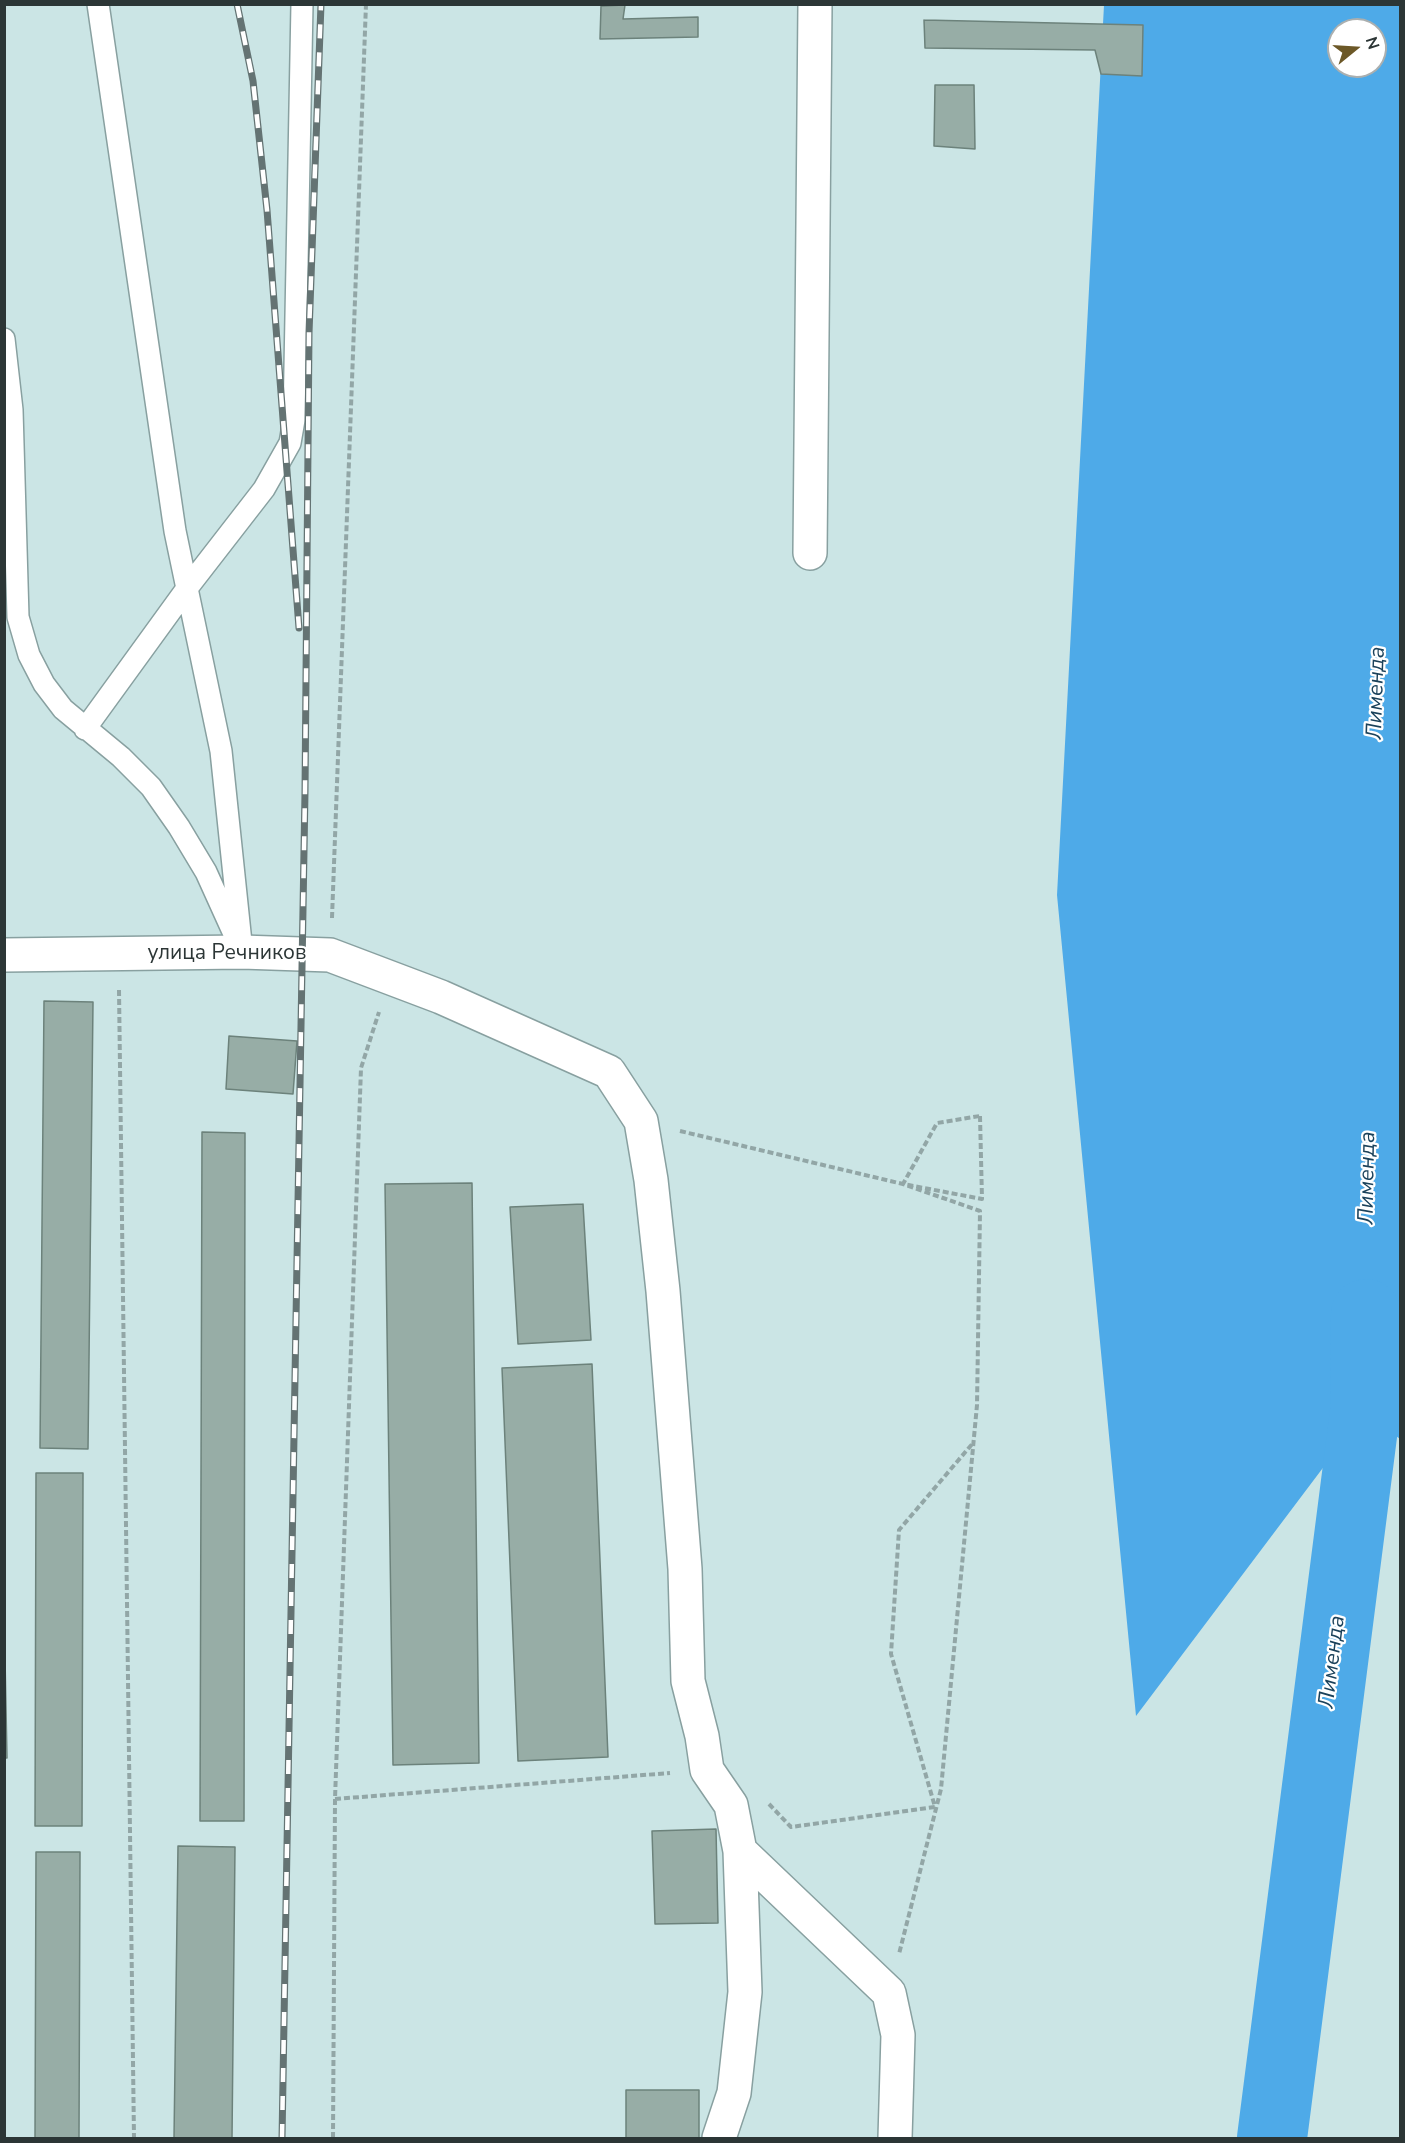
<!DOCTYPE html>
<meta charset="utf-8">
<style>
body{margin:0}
#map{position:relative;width:1405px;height:2143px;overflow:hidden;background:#cbe5e5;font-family:"Nunito Sans",sans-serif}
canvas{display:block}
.frame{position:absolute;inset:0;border:6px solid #2c3636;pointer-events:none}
.north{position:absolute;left:1327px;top:18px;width:60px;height:60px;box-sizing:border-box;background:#fff;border:2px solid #abafaf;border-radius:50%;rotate:72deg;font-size:16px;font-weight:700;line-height:24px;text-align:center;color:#2c3636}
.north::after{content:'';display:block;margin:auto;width:21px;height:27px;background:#6c5827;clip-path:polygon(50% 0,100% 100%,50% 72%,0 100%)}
</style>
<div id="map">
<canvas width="1405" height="2143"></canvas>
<div class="frame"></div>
<div class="north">N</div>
</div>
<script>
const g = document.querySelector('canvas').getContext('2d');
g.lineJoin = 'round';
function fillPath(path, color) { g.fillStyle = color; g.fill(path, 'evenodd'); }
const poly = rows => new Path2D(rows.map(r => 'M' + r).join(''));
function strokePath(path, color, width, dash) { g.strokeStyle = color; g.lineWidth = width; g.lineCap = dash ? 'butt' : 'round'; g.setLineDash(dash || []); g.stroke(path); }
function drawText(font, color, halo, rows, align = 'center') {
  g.font = font + ' "Nunito Sans",sans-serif'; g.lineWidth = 4.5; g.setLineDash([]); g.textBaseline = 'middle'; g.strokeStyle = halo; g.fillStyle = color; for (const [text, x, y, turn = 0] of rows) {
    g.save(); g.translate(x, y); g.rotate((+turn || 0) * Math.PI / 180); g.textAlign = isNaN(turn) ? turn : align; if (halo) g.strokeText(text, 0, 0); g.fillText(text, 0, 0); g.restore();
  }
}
const water = poly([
 [1104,5,1400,5,1400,1439,1365,1412,1136,1716,1057,895],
 [1339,30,1375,30,1375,66,1339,66]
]);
const river = poly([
 [1272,2138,1365,1412,1366,1314]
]);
const building = poly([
 [625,5,623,19,698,17,698,37,600,39,601,6,625,5],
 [924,20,1143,25,1142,76,1101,74,1095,50,925,48,924,20],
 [935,85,974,85,975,149,934,146,935,85],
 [44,1001,93,1002,88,1449,40,1448,44,1001],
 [229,1036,297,1041,293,1094,226,1089,229,1036],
 [202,1132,245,1133,244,1821,200,1821,202,1132],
 [472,1183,479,1763,393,1765,385,1184,472,1183],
 [583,1204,591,1340,518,1344,510,1207,583,1204],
 [592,1364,608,1757,518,1761,502,1368,592,1364],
 [36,1473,83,1473,82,1826,35,1826,36,1473],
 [4,1608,7,1758,4,1758,4,1608],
 [716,1829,718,1923,655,1924,652,1831,716,1829],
 [178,1846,235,1847,232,2138,174,2138,178,1846],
 [36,1852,80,1852,79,2138,35,2138,36,1852],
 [626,2090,699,2090,699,2138,626,2138,626,2090]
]);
const path = poly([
 [332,918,366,4],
 [119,990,134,2138],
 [980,1116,982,1199,903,1184,937,1123,980,1116],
 [680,1131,903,1184,980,1211,977,1405,941,1789,899,1954],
 [335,1799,670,1773],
 [769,1804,791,1827,935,1807,891,1654,899,1530,973,1443],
 [333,2138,335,1799,361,1068,379,1012]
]);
const lane = poly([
 [98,4,175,531,221,751,242,952],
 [4,339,12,410,18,617,29,655,44,684,63,709,121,757,151,787,179,827,206,872,235,936],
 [85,729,188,587,264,489,290,443,294,420,302,4]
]);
const street = poly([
 [810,553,815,4],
 [4,955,242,952,330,955,441,997,609,1072,641,1121,651,1180,663,1291,685,1569,688,1681,702,1736,707,1770,731,1805,740,1851,745,1992,734,2093,719,2138],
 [740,1851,889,1993,898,2035,895,2138]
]);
const rail = poly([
 [237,4,253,81,267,210,299,628],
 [282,2138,305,792,309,333,321,4]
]);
const streetNames = [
 ["улица Речников",227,954]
];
const waterNames = [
 ["Лименда",1377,693,-88],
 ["Лименда",1368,1178,-89],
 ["Лименда",1333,1662,-83]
];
fillPath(water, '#4eaae8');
strokePath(river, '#4eaae8', 70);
fillPath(building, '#97ada6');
strokePath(building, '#6c827b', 1.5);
strokePath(lane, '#88a0a0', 24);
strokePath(street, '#88a0a0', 36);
strokePath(path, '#92a6a6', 4, [6, 3]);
strokePath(lane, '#fff', 21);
strokePath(street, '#fff', 33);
strokePath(rail, '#647373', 7);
strokePath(rail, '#fff', 4.5, [14]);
drawText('21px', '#2c3636', '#fff', streetNames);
drawText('italic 22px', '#1b425b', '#fff', waterNames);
</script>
